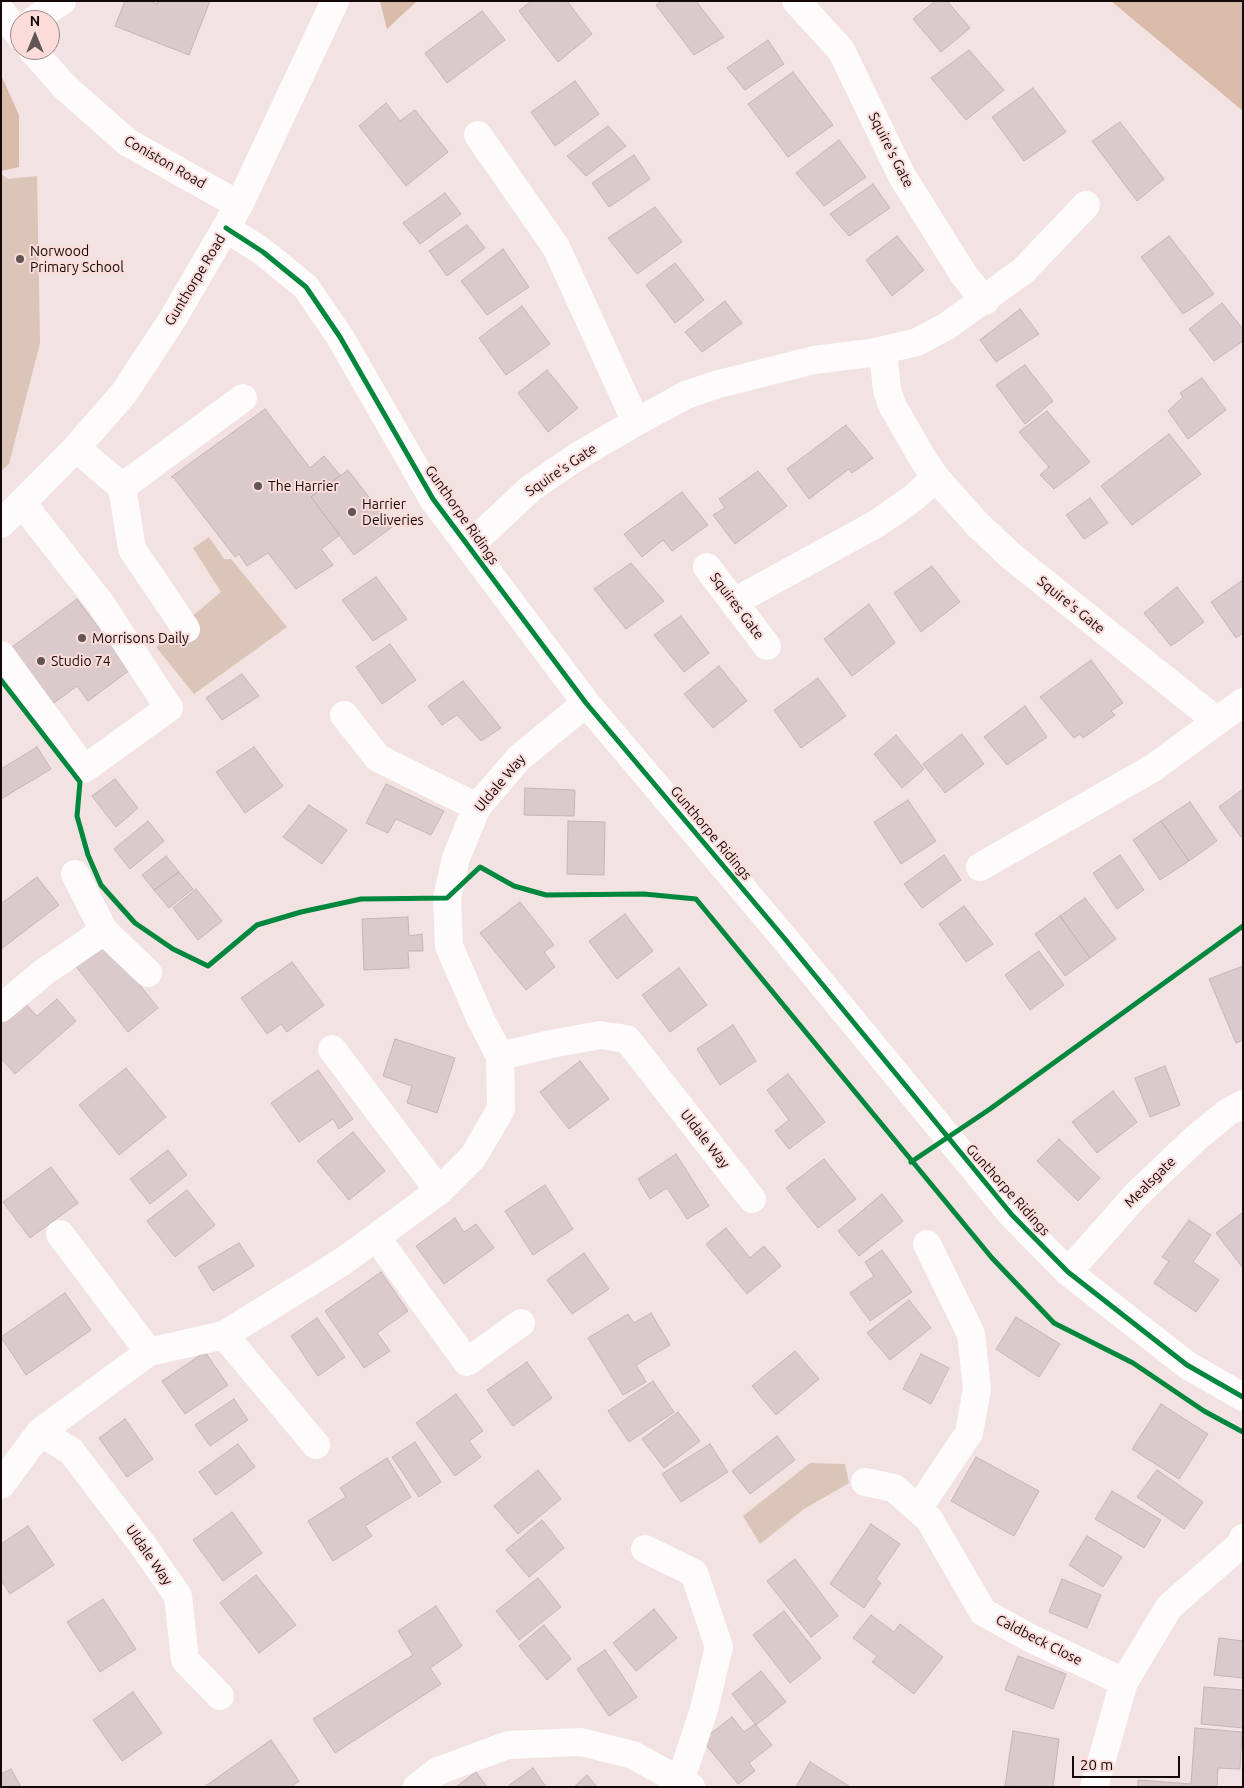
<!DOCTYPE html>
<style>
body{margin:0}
#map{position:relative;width:1244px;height:1788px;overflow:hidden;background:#f3e2e2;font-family:Ubuntu,sans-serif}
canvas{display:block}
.frame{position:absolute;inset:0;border:2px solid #130909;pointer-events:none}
.north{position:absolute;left:10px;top:10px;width:50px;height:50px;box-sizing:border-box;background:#fbdcda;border:1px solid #9e8886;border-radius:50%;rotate:0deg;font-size:14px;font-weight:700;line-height:20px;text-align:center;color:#130909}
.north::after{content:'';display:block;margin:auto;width:18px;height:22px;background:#615555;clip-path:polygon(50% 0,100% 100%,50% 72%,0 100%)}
.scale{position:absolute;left:1072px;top:1756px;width:108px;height:22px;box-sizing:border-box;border:2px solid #130909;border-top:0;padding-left:6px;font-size:15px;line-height:18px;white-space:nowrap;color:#130909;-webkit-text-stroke:4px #fbdcda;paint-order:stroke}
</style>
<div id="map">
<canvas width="1244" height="1788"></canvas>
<div class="frame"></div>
<div class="north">N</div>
<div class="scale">20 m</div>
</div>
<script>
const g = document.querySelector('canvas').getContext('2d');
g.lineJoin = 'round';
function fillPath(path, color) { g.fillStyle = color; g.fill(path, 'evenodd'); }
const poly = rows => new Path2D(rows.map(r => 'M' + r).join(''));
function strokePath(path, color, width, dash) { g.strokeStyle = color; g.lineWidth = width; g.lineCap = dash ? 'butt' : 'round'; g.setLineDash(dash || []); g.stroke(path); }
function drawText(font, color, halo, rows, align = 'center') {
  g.font = font + ' Ubuntu,sans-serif'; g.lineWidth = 4; g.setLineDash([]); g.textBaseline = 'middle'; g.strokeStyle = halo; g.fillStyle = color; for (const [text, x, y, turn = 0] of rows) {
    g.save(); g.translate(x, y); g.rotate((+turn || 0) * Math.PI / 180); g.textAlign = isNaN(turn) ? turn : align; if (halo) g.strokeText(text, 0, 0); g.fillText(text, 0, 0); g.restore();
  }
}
const green = poly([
 [1,174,8,179,37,176,40,343,9,464,1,471],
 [209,537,224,559,231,559,287,627,194,694,156,647,221,592,193,548],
 [810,1463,845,1464,849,1483,804,1509,760,1544,743,1516]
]);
const forest = poly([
 [380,1,417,1,387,29],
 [1111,1,1243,1,1243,111],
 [1,75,19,115,19,167,1,171]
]);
const building = poly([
 [125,1,150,1,157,4,158,1,210,1,189,55,115,26,125,1],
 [531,1,567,1,592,34,558,62,519,11,531,1],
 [662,1,696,1,724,37,694,55,656,5,662,1],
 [935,1,947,1,970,28,941,52,913,19,935,1],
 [482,11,505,40,447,83,425,53,482,11],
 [768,40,784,64,745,90,727,68,768,40],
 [969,50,1004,90,966,120,931,78,969,50],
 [793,72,833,125,788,157,748,104,793,72],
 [575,81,599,114,555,146,531,112,575,81],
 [1033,88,1066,132,1024,161,992,117,1033,88],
 [386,103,400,121,415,110,448,152,406,186,359,126,386,103],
 [1120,122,1164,179,1137,201,1092,141,1120,122],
 [608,126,626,146,586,176,567,156,608,126],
 [839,140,866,177,824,206,796,173,839,140],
 [634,155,650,179,609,207,592,183,634,155],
 [873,184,890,208,849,236,830,214,873,184],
 [445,193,461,214,420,244,403,223,445,193],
 [655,207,682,242,637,274,608,238,655,207],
 [467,225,485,248,447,276,429,251,467,225],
 [897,236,924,270,892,296,866,260,897,236],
 [1169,236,1214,294,1183,314,1141,257,1169,236],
 [503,249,529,287,487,315,461,281,503,249],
 [675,263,704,300,675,323,646,285,675,263],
 [725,301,742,323,702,352,685,332,725,301],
 [1222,303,1243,329,1243,341,1214,361,1189,329,1222,303],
 [522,306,550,344,506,375,479,338,522,306],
 [1020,309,1039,334,996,362,980,340,1020,309],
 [1025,365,1053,401,1025,424,996,385,1025,365],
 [547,370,578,408,548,432,518,393,547,370],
 [1202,378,1226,410,1188,439,1168,411,1183,397,1180,393,1202,378],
 [265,409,310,468,324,456,340,475,311,497,340,535,321,549,333,565,296,589,268,553,247,566,239,554,235,557,174,478,171,477,265,409],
 [1047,411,1090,462,1054,489,1040,475,1049,467,1019,432,1047,411],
 [846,425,873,458,852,473,849,469,809,499,787,469,846,425],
 [1169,434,1201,474,1132,525,1101,486,1169,434],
 [348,470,392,527,354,555,311,497,348,470],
 [758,471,787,506,735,544,713,515,725,508,719,499,758,471],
 [682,492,708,525,672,551,663,540,642,557,624,534,682,492],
 [1090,498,1108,523,1084,539,1066,515,1090,498],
 [631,563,664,601,626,629,594,589,631,563],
 [932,566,960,602,921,632,894,593,932,566],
 [376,577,407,619,373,641,342,600,376,577],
 [1243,580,1243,633,1236,638,1211,602,1243,580],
 [1177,587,1204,622,1171,646,1144,613,1177,587],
 [77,599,130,670,88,701,77,686,46,709,4,653,77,599],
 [869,604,895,643,852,676,824,639,869,604],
 [681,616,709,653,684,672,654,635,681,616],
 [390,644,416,680,382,704,356,667,390,644],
 [1091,660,1123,703,1111,711,1115,715,1083,738,1080,734,1074,738,1040,697,1091,660],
 [719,666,747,701,713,728,684,694,719,666],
 [242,674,259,696,222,720,206,698,242,674],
 [818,678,846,716,801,748,774,710,818,678],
 [463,681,501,728,481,741,457,715,442,725,428,706,463,681],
 [1025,706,1047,737,1007,765,984,737,1025,706],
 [962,734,984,764,945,793,923,764,962,734],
 [896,735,924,769,902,788,874,754,896,735],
 [37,747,51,769,1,799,1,769,37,747],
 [254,747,283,786,245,813,216,772,254,747],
 [115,779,138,808,116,827,92,796,115,779],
 [386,784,444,811,431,835,396,819,388,833,366,823,386,784],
 [525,788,575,790,574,816,524,815,525,788],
 [1243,789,1243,836,1241,837,1219,807,1243,789],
 [908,800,936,841,901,864,874,822,908,800],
 [1190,802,1217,841,1189,861,1161,821,1190,802],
 [309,805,347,830,322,864,283,837,309,805],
 [148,821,164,841,130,869,114,849,148,821],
 [568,821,605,822,604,875,567,874,568,821],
 [1161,821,1189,861,1160,880,1133,840,1161,821],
 [944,855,961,880,922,908,904,884,944,855],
 [1120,855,1144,890,1117,909,1093,873,1120,855],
 [166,856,179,872,154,890,142,875,166,856],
 [179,872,193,889,169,908,154,890,179,872],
 [37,877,59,905,1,949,1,902,2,903,37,877],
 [196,889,222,921,198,940,173,908,196,889],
 [1085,898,1116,939,1090,958,1060,916,1085,898],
 [520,902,554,945,544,952,555,967,526,990,480,933,520,902],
 [964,906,993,944,966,962,939,924,964,906],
 [625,914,653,951,617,979,589,941,625,914],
 [1060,916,1090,958,1065,976,1035,934,1060,916],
 [408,917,409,936,422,934,423,951,408,951,409,968,364,970,362,919,408,917],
 [106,942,158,1008,128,1032,75,965,106,942],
 [1039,951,1064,985,1030,1010,1005,975,1039,951],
 [292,962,324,1005,287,1032,281,1024,267,1034,241,998,292,962],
 [1243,966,1243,1040,1236,1043,1209,979,1243,966],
 [679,968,707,1005,670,1032,642,995,679,968],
 [57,999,76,1021,15,1074,1,1058,1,1019,23,1001,37,1016,57,999],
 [733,1025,756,1061,720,1085,697,1049,733,1025],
 [395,1039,455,1058,437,1113,407,1103,412,1086,383,1076,395,1039],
 [580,1061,609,1099,569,1129,540,1092,580,1061],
 [1165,1066,1180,1105,1150,1117,1135,1078,1165,1066],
 [126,1068,166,1117,119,1155,79,1105,126,1068],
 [318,1070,353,1119,339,1129,333,1119,299,1142,271,1103,318,1070],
 [788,1074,825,1122,789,1149,775,1131,789,1120,767,1090,788,1074],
 [1113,1091,1137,1122,1097,1153,1072,1122,1113,1091],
 [353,1132,385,1171,349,1200,317,1161,353,1132],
 [1059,1139,1100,1178,1078,1201,1037,1161,1059,1139],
 [168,1150,187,1175,150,1204,130,1179,168,1150],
 [676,1154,709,1206,687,1219,667,1188,650,1199,638,1179,676,1154],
 [824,1159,856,1199,818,1228,786,1188,824,1159],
 [51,1167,78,1203,30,1238,3,1202,51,1167],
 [545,1185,573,1229,533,1255,505,1211,545,1185],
 [187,1190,215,1225,175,1257,147,1221,187,1190],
 [882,1194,903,1221,859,1256,838,1231,882,1194],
 [1243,1212,1243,1268,1216,1233,1243,1212],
 [455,1218,464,1232,476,1224,494,1248,444,1284,416,1246,455,1218],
 [1189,1220,1211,1235,1193,1262,1219,1280,1196,1312,1154,1283,1169,1261,1162,1257,1189,1220],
 [726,1228,750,1258,764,1246,781,1266,747,1294,706,1244,726,1228],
 [239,1243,254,1266,213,1291,198,1267,239,1243],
 [882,1250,912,1292,870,1321,850,1293,874,1276,865,1262,882,1250],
 [584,1253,609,1289,572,1314,547,1280,584,1253],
 [381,1272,408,1311,377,1333,390,1351,364,1368,325,1311,381,1272],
 [65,1293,91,1330,26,1375,1,1337,65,1293],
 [909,1300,931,1328,890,1360,867,1333,909,1300],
 [651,1313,670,1345,636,1365,646,1382,623,1395,588,1338,628,1314,634,1323,651,1313],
 [1016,1317,1060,1344,1039,1377,996,1349,1016,1317],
 [317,1318,345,1357,318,1376,291,1336,317,1318],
 [795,1351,819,1379,776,1415,752,1386,795,1351],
 [205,1352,228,1385,185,1414,162,1381,205,1352],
 [921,1354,949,1368,931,1404,903,1389,921,1354],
 [527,1362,552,1398,513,1426,487,1390,527,1362],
 [653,1381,674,1412,629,1442,608,1411,653,1381],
 [456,1394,483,1431,469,1441,481,1457,455,1476,416,1423,456,1394],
 [234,1399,248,1420,210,1446,195,1425,234,1399],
 [1161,1404,1208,1434,1179,1479,1132,1449,1161,1404],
 [678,1412,700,1441,664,1468,642,1439,678,1412],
 [125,1419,153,1459,127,1477,99,1438,125,1419],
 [777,1436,795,1460,750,1494,732,1471,777,1436],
 [415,1442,441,1482,419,1497,392,1457,415,1442],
 [238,1444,255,1467,216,1495,199,1472,238,1444],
 [710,1444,728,1472,681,1502,662,1474,710,1444],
 [976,1457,1039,1491,1014,1536,951,1501,976,1457],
 [387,1458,411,1497,365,1526,372,1536,333,1561,308,1521,346,1497,340,1488,387,1458],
 [538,1470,561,1499,518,1534,494,1506,538,1470],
 [1157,1470,1203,1502,1184,1529,1137,1497,1157,1470],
 [1112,1491,1161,1520,1144,1548,1095,1519,1112,1491],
 [232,1512,262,1553,223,1581,193,1540,232,1512],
 [542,1520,564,1548,529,1577,506,1550,542,1520],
 [871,1524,900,1544,876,1579,881,1583,864,1608,830,1584,871,1524],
 [28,1526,54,1565,10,1594,1,1580,1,1544,28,1526],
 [1087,1536,1122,1557,1103,1587,1069,1565,1087,1536],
 [795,1559,838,1616,811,1637,767,1581,795,1559],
 [256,1575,296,1625,259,1653,220,1603,256,1575],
 [538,1578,561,1607,519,1640,496,1611,538,1578],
 [1062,1579,1101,1595,1087,1628,1049,1612,1062,1579],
 [103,1599,136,1649,100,1672,67,1622,103,1599],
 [436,1606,462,1646,430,1668,441,1684,335,1753,313,1719,413,1655,398,1631,436,1606],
 [654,1609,677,1638,636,1671,613,1643,654,1609],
 [784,1611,821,1658,790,1683,753,1635,784,1611],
 [871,1615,894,1632,900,1624,943,1657,914,1694,872,1662,877,1656,853,1638,871,1615],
 [544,1625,571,1659,547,1680,519,1646,544,1625],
 [1219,1638,1243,1641,1243,1678,1214,1675,1219,1638],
 [605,1650,637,1697,609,1716,577,1669,605,1650],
 [1018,1656,1066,1674,1053,1709,1005,1690,1018,1656],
 [761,1671,786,1702,756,1725,732,1694,761,1671],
 [1204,1687,1243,1690,1243,1728,1201,1724,1204,1687],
 [133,1692,162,1733,122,1761,93,1720,133,1692],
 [732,1717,744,1732,755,1724,772,1745,749,1763,755,1771,738,1784,702,1740,732,1717],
 [1195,1728,1242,1732,1240,1769,1218,1768,1217,1787,1138,1787,1138,1780,1191,1784,1195,1728],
 [1013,1731,1059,1739,1053,1787,1005,1786,1013,1731],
 [271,1740,299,1781,291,1787,204,1787,271,1740],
 [810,1762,849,1786,849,1787,796,1787,810,1762],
 [533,1768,546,1787,507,1787,533,1768],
 [11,1769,21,1787,1,1787,1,1774,11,1769],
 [476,1772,487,1787,456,1787,476,1772],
 [587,1775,597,1787,574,1787,587,1775]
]);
const minor = poly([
 [796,1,841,50,902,176,964,275,985,301],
 [1,11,20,36],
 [34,20,62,1],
 [32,50,65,87,127,142,239,205],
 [226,228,263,252,306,287,340,337,433,499,586,703,785,939,1012,1215,1068,1272,1187,1365,1243,1397],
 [636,422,686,395,715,385,814,360,871,353,917,342,947,326,1023,271,1086,205],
 [76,448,122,487,132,549,186,629],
 [936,478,977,524,1011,556,1217,721],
 [122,487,243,398],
 [1,524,76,448,124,393,172,320,239,205,335,1],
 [469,546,531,488,578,456,636,422,556,247,478,135],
 [707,567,767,646],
 [734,602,876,524,912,499,936,478,923,459,892,405,887,390,883,351],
 [1,655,84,769,169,708,101,604,22,503],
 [344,715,378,758,477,807],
 [980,867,1153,768,1243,702],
 [75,874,104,931,148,973],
 [1,1008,44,972,104,931],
 [332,1049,439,1191],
 [500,1056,551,1044,600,1035,627,1039,752,1199],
 [60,1234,149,1352],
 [376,1237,467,1362,521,1323],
 [1068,1272,1137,1194,1196,1138,1228,1112,1243,1104],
 [224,1335,316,1445],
 [40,1432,71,1451,142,1544,178,1596,185,1660,220,1696],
 [865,1482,894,1488,929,1519,983,1612,1032,1639,1124,1682],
 [1,1485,40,1432,149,1352,224,1335,342,1262,439,1191,473,1157,501,1109,500,1056,481,1020,449,946,447,898,456,858,477,807,519,758,586,703],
 [918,1509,969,1433,977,1389,971,1334,927,1244],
 [645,1549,694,1573,719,1647,704,1709,681,1779],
 [417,1787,438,1771,508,1745,581,1742,633,1755,691,1787],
 [1094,1787,1124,1682,1169,1607,1240,1545,1243,1538]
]);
const cycleway = poly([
 [226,228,263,252,306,287,340,337,433,499,586,703,785,939,1012,1215,1068,1272,1187,1365,1243,1397],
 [1,680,80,782,77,816,88,855,101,885,135,923,173,949,208,966,257,925,301,912,361,899,447,898,480,867,514,886,546,895,644,894,696,899,992,1258,1054,1323,1133,1363,1204,1411,1243,1432],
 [911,1162,990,1109,1243,926]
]);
const markers = [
 [20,259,5,"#615555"],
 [258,486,5,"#615555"],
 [352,512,5,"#615555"],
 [82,638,5,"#615555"],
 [41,661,5,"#615555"]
];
const streetNames = [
 ["Squire's Gate",891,150,63],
 ["Coniston Road",165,162,30],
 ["Gunthorpe Road",195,280,-59],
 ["Squire's Gate",561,470,-34],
 ["Gunthorpe Ridings",462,515,55],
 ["Squire's Gate",1071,605,39],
 ["Squires Gate",737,606,53],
 ["Uldale Way",500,783,-50],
 ["Gunthorpe Ridings",711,833,50],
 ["Uldale Way",705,1139,52],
 ["Mealsgate",1150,1182,-45],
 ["Gunthorpe Ridings",1008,1190,48],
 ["Uldale Way",149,1555,55],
 ["Caldbeck Close",1039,1640,27]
];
const poiNames = [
 ["Norwood",30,251],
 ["Primary School",30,267],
 ["The Harrier",268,486],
 ["Harrier",362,504],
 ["Deliveries",362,520],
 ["Morrisons Daily",92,638],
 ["Studio 74",51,661]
];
fillPath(green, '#dbc4b8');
fillPath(forest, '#d8bba9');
fillPath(building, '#dbcacc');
strokePath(building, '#c3b5b7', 1);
strokePath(minor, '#fdfbfb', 28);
strokePath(cycleway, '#00873e', 5);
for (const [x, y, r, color] of markers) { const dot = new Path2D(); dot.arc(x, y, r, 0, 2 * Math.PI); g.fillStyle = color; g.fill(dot); strokePath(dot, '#fbdcda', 2); }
drawText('14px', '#130909', '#fbdcda', streetNames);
drawText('14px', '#130909', '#fbdcda', poiNames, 'left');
</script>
